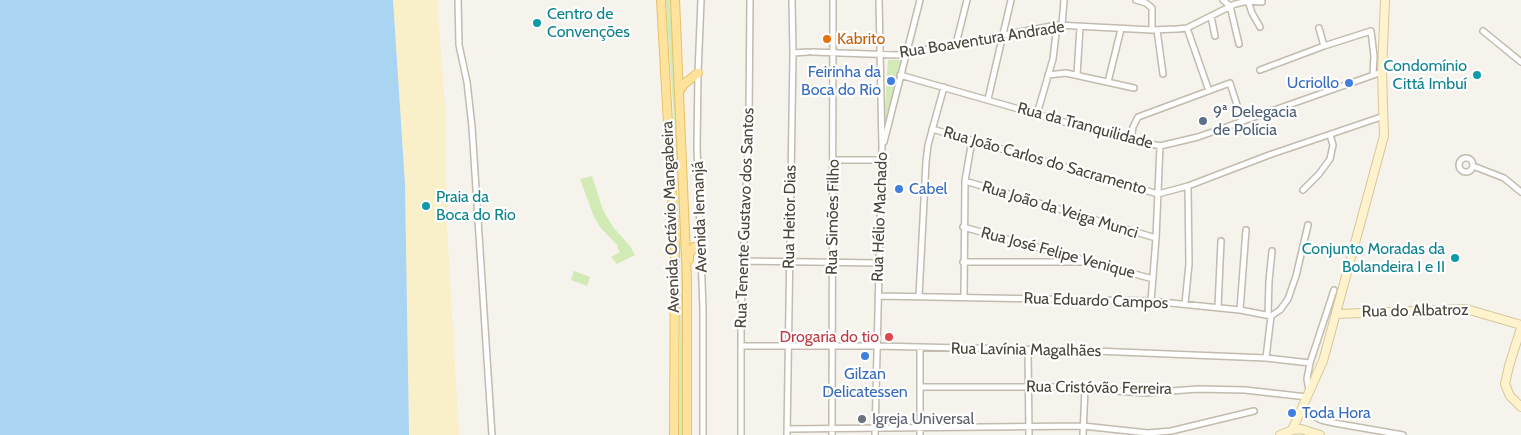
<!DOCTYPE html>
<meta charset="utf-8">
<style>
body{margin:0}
canvas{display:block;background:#f6f3ec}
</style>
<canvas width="1521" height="435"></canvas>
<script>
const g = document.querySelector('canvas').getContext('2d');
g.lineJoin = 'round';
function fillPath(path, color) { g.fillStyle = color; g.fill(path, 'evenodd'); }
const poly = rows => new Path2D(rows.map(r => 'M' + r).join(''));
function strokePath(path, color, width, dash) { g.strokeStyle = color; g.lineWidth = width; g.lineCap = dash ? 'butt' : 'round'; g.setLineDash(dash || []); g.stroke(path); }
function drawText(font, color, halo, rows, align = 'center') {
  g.font = font + ' Cabin,sans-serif'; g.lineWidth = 4.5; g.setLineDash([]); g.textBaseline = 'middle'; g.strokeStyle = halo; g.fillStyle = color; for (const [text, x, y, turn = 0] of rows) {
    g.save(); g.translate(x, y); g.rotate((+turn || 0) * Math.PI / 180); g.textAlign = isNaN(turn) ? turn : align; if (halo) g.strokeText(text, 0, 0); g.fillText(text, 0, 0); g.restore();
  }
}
const green = poly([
 [666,0,670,0,680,167,684,264,684,435,679,435,681,265,677,167],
 [888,60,901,60,886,126,884,126],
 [592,176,603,210,613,227,630,246,635,255,617,264,611,257,620,252,617,247,618,246,600,227,594,217,580,179],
 [574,271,590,277,587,286,571,280]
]);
const sand = poly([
 [393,0,437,0,445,106,447,227,459,435,409,435,405,184]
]);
const water = poly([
 [0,0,393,0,405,184,409,435,0,435]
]);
const street = poly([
 [458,0,459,45,467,82,472,127,492,435],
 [701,0,698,73,697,147,703,309,703,435],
 [1136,0,1146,3,1152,8,1152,30],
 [1223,0,1230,6,1239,44],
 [1248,1,1252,13,1260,27],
 [1211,16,1215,36],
 [1062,25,1064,0],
 [1187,28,1209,91],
 [1319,28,1324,46],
 [1157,30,1163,74],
 [1483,31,1521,62],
 [956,44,967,0],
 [812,52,897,55,1057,25,1152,30,1177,29,1187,28,1235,4,1248,1,1262,2],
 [793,53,808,52],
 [1260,70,1324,46,1371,31,1374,56,1373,75],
 [900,75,1099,132,1160,146,1198,137,1382,72],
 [1048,75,1066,73,1134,88],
 [1077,75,1080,27],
 [1108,82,1121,29],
 [988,99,1011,0],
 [1037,114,1053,59,1057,25],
 [932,129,1158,194,1188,186,1269,155,1384,116],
 [1131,140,1133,127,1138,117,1230,83,1242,121],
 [884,142,920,0],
 '1459 165a7 7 0 1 1 14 0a7 7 0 1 1-14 0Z',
 [834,160,881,160],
 [1473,166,1504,178,1521,192],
 [965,181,1156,238],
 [1303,190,1319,174,1330,159,1333,145,1330,135],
 [963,227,1153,279],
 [743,261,878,263],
 [963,262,1085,262],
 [878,296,1151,301,1240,310,1271,316,1266,358],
 [919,296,926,162,928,145,944,87],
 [964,297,965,181,972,140],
 [1151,301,1156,238,1160,146],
 [1185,304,1189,264,1188,186],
 [1218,307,1221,241],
 [1240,310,1246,230],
 [1268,315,1269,281,1272,251],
 [1271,316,1280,310,1288,299,1296,276,1308,225],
 [741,346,876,346,1095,351,1266,358,1310,363],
 [920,348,920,435],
 [1028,350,1029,435],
 [920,387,1056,387,1145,393,1198,389,1245,390,1307,397],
 [1309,390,1307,379,1310,363,1334,290],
 [1301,409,1321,420,1334,423,1403,435],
 [787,429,1083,426,1148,433,1171,431,1254,411],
 [741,435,741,314,749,117,750,0],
 [787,435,793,53,792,0],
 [832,435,833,0],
 [875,435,882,147,879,0],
 [1083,435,1085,388]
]);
const secondary = poly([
 [1337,314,1466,309,1521,325],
 [1521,328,1509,366,1505,384,1510,396,1521,407],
 [1292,430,1323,361,1384,136,1382,72,1385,0],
 [1280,435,1292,430,1301,429,1320,435]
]);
const primary = poly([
 [661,0,675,247,674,435],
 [675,0,687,279,687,435],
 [679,92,684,84,698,73],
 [689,260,689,254,694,247,702,248]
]);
const markers = [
 [537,23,5,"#0f9aa8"],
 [827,39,5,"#e8710a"],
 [1477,75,5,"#0f9aa8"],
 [891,81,5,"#3f7fe0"],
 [1349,83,5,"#3f7fe0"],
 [1203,121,5,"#5c6f8a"],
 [899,189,5,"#3f7fe0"],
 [426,206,5,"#0f9aa8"],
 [1455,258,5,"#0f9aa8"],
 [889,337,5,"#e0444e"],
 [865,356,5,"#3f7fe0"],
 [1292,413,5,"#3f7fe0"],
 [862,419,5,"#6b7280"]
];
const cultureNames = [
 ["Centro de",547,14],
 ["Convenções",547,32],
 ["Condomínio",1467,66,"right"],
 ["Cittá Imbuí",1467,84,"right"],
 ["Praia da",436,197],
 ["Boca do Rio",436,215],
 ["Conjunto Moradas da",1445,249,"right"],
 ["Bolandeira I e II",1445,267,"right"]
];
const foodNames = [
 ["Kabrito",837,39]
];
const streetNames = [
 ["Rua Boaventura Andrade",982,40,-9],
 ["Rua da Tranquilidade",1085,126,15],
 ["Rua João Carlos do Sacramento",1045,161,16],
 ["Rua João da Veiga Munci",1060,210,17],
 ["Avenida Octávio Mangabeira",671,217,-92],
 ["Avenida Iemanjá",700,217,-92],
 ["Rua Heitor Dias",790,217,-89],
 ["Rua Simões Filho",833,217,-89],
 ["Rua Hélio Machado",880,217,-88],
 ["Rua Tenente Gustavo dos Santos",745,218,-88],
 ["Rua José Felipe Venique",1058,253,15],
 ["Rua Eduardo Campos",1096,301,2],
 ["Rua do Albatroz",1415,311,-1],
 ["Rua Lavínia Magalhães",1026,350,1],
 ["Rua Cristóvão Ferreira",1099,388,1]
];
const shopNames = [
 ["Feirinha da",881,72],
 ["Boca do Rio",881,90],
 ["Ucriollo",1339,83],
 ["Cabel",909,189,"left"],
 ["Gilzan",865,374,"center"],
 ["Delicatessen",865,392,"center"],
 ["Toda Hora",1302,413,"left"]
];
const serviceNames = [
 ["9ª Delegacia",1213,112],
 ["de Polícia",1213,130]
];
const healthNames = [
 ["Drogaria do tio",879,337]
];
const worshipNames = [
 ["Igreja Universal",872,419]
];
fillPath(green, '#d2eab5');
fillPath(sand, '#f9efc9');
fillPath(water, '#a9d4f2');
strokePath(street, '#c2bbae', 8);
strokePath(secondary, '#d6c79b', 10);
strokePath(primary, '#e6c16a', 10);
strokePath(street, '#fff', 5);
strokePath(secondary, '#fff3cd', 8);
strokePath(primary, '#ffe39c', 8);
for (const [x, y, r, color] of markers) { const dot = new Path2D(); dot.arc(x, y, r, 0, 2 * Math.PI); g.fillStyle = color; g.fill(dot); strokePath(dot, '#fff', 2); }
drawText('16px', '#0d838f', '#fff', cultureNames, 'left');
drawText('16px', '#c56008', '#fff', foodNames, 'left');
drawText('16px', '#4b4439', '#fff', streetNames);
drawText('16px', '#366cbe', '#fff', shopNames, 'right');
drawText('16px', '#4e5e75', '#fff', serviceNames, 'left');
drawText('16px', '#be3a42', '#fff', healthNames, 'right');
drawText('16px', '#5b616d', '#fff', worshipNames, 'left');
</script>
